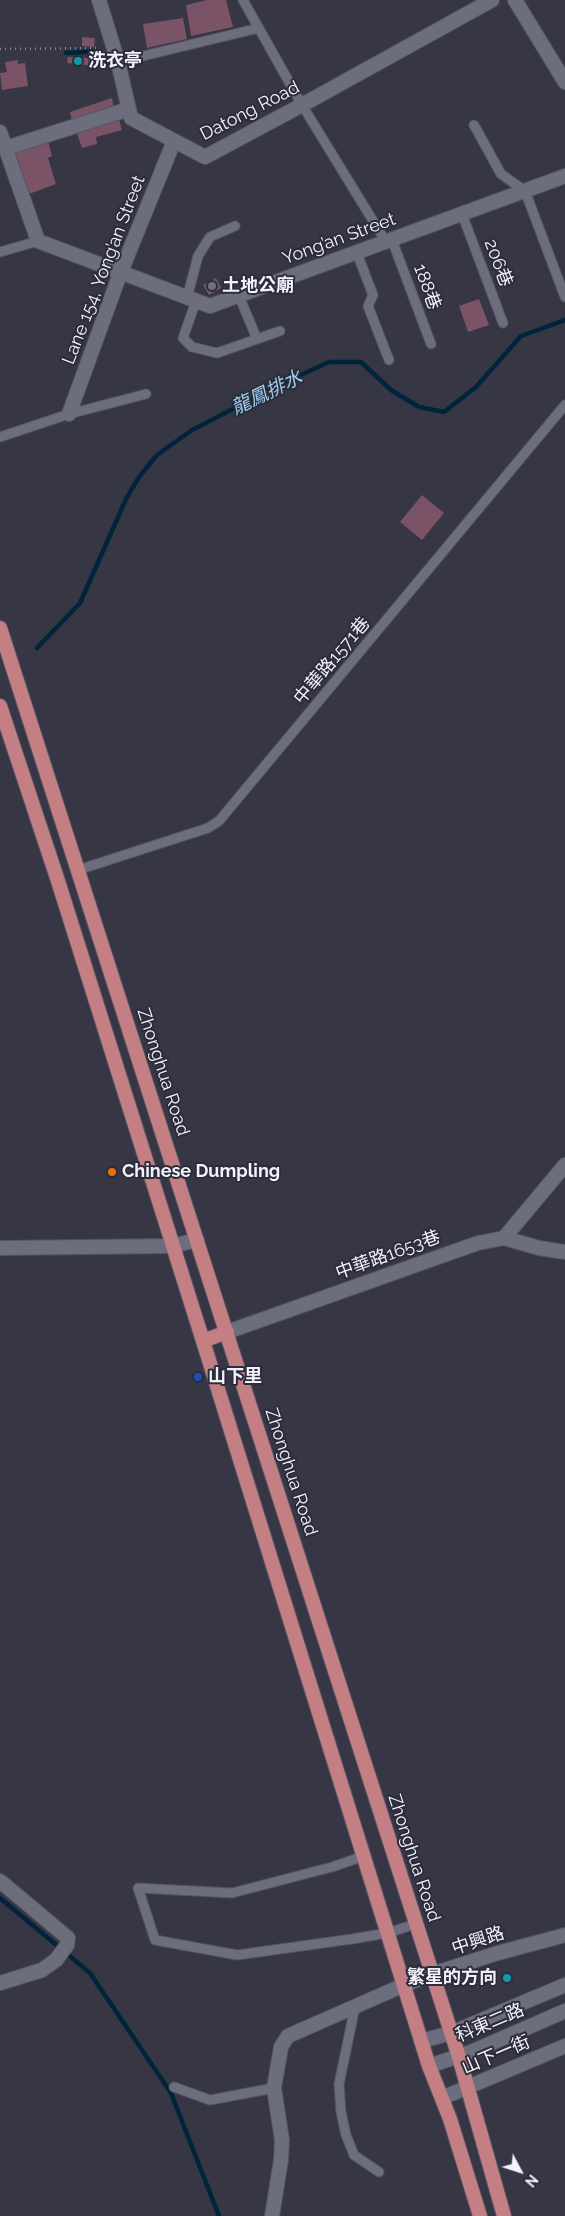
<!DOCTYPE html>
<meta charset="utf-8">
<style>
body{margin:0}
#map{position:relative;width:565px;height:2216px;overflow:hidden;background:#363644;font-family:Raleway,sans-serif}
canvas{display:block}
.north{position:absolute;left:495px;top:2146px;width:50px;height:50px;-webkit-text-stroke:4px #2c2c3a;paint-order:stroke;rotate:130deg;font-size:14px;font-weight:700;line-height:20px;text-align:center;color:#f2f2fc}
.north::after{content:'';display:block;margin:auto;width:18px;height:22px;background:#f2f2fc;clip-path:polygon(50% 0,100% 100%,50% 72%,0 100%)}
</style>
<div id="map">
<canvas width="565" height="2216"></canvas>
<div class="north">N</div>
</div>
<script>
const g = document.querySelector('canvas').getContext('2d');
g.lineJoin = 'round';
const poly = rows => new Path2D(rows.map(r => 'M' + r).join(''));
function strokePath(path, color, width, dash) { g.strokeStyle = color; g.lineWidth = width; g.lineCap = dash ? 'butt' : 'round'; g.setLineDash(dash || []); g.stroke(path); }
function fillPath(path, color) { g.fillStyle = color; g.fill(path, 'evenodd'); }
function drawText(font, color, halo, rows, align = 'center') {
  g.font = font + ' Raleway,"Noto Sans TC",sans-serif'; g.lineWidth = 4; g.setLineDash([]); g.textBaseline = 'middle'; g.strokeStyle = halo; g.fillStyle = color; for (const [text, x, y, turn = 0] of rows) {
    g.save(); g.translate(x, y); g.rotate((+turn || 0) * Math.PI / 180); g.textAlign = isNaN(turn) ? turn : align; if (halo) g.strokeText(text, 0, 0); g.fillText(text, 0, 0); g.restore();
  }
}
const stream = poly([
 [66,53,98,51],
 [37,648,80,603,126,499,139,477,157,455,192,430,283,383,329,362,361,362,391,390,419,407,444,412,476,387,521,336,565,320],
 [0,1898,90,1973,171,2093,219,2216]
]);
const building = poly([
 [207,0,226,0,233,27,191,36,186,5],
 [183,18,187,39,147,48,143,24],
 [82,37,95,38,94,47,82,46],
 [68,57,89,58,88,65,67,63],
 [18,60,18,64,25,63,28,86,2,90,0,73,7,72,5,62],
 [112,98,114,110,72,121,70,112],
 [118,116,122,130,96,137,97,144,82,148,75,128],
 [47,138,52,156,48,158,56,184,29,194,14,150],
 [216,278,221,288,209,295,203,285],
 [479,299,489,325,468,332,459,306],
 [422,495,444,513,422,540,400,522]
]);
const path = poly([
 [0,49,98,48]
]);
const service = poly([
 [243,0,302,105,386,242],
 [118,62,259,28],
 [474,125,501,174,525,191,565,297],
 [462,214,503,323],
 [392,240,431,344],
 [0,252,38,241],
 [357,253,373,295,368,306,389,360],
 [239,296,257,339],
 [187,298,198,256,210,237,235,226],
 [196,301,183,338,192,347,217,353,280,331],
 [0,437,69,414,146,394],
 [78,870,208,828,219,821,565,405],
 [364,1856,332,1867,232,1893,138,1888,155,1940,237,1955,352,1939,388,1933,415,1924],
 [355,2007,339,2084,341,2112,346,2135,354,2155,379,2172],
 [174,2087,210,2100,274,2088]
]);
const minor = poly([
 [99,0,118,62,131,118,205,157,302,105,492,0],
 [515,0,565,82],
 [0,132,38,241,210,306,565,176],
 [6,148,129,109],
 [69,414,120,274,174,141],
 [504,1238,565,1165],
 [0,1248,173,1246,197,1240],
 [227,1332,478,1243,504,1238,539,1248,565,1252],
 [0,1881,68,1938,67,1945,56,1960,42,1970,0,1983],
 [272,2216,281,2160,282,2140,274,2088,281,2047,288,2036,404,1985]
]);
const tertiary = poly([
 [404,1985,432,1974,498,1953,565,1935],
 [421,2041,451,2033,565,1985],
 [429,2066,471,2052,565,2011],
 [442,2098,565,2046]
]);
const primary = poly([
 [0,628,459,2057,504,2216],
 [0,706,58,881,203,1341,429,2066,450,2119,480,2216],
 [203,1341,227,1332]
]);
const markers = [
 [78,61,5,"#0f9aa8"],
 [212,286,5,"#6b7280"],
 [112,1172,5,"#e8710a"],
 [198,1377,5,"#1a4fb4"],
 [507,1978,5,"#0f9aa8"]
];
const poiNames = [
 ["洗衣亭",88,61],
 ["土地公廟",222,286],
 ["Chinese Dumpling",122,1172],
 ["山下里",208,1377],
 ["繁星的方向",497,1978,"right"]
];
const streetNames = [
 ["Datong Road",250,111,-27],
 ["Yong’an Street",339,239,-20],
 ["206巷",498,263,69],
 ["Lane 154, Yong’an Street",104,270,-69],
 ["188巷",427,287,70],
 ["中華路1571巷",332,661,-50],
 ["Zhonghua Road",163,1072,72],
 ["中華路1653巷",388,1255,-20],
 ["Zhonghua Road",291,1472,72],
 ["Zhonghua Road",414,1858,72],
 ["中興路",478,1941,-18],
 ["科東二路",490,2023,-23],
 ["山下一街",496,2055,-23]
];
const waterNames = [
 ["龍鳳排水",267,393,-26]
];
strokePath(stream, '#00243b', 4.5);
fillPath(building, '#7b5366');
strokePath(service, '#545461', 11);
strokePath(minor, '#545461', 16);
strokePath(tertiary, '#545461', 16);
strokePath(primary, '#545461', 16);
strokePath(path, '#8a8a96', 2.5, [1, 4]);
strokePath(service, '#6d6e7d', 9);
strokePath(minor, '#6d6e7d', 14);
strokePath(tertiary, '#6d6e7d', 14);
strokePath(primary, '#c47f85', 14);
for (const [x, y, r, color] of markers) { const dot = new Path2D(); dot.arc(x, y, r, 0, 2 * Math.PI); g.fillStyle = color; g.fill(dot); strokePath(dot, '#2c2c3a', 2); }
drawText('bold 18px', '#f2f2fc', '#2c2c3a', poiNames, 'left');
drawText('18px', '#f2f2fc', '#2c2c3a', streetNames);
drawText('italic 19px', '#9fd1f5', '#2c2c3a', waterNames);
</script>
